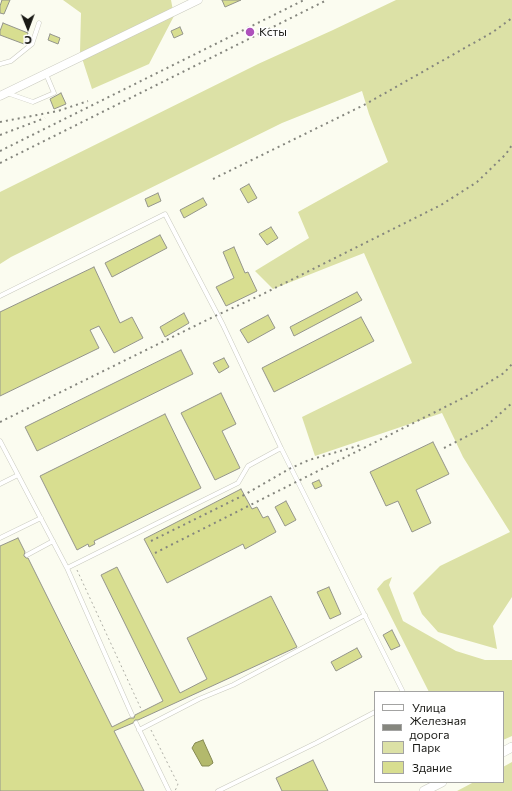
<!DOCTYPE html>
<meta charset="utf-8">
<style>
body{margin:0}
#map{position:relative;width:512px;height:791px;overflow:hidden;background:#fbfcf0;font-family:Commissioner,sans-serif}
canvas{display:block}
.legend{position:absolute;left:374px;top:691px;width:130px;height:92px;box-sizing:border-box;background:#fff;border:1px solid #a3a3a2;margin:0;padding:5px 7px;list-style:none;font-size:12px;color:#1a1a16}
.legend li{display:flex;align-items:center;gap:8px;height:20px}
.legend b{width:20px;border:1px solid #a3a3a2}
.north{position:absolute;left:8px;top:8px;width:40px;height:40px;-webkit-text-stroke:3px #fff;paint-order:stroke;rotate:179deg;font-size:11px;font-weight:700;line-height:16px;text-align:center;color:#1a1a16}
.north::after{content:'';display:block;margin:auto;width:14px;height:18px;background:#1a1a16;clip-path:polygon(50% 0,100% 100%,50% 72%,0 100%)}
</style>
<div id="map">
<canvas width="512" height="791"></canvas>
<ul class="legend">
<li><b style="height:5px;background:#fff"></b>Улица</li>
<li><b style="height:5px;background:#85867e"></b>Железная дорога</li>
<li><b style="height:11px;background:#dce1a6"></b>Парк</li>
<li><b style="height:11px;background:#d8de90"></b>Здание</li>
</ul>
<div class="north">С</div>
</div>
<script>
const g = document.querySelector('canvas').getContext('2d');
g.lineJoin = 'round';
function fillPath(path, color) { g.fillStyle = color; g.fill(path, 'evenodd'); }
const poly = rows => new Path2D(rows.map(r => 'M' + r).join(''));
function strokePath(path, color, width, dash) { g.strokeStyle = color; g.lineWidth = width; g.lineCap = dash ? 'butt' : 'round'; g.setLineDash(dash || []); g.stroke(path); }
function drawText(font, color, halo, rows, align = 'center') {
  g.font = font + ' Commissioner,sans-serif'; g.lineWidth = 3; g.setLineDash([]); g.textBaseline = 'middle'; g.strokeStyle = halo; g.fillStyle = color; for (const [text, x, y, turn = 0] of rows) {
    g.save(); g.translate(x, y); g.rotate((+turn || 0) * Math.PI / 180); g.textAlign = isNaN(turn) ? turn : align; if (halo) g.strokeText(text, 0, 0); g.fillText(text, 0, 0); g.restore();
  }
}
const green = poly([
 [63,0,171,0,174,16,149,64,92,89,80,52,81,13],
 [396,0,512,0,512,597,493,626,497,649,438,632,422,614,413,593,440,566,510,532,463,457,442,413,315,456,302,417,412,363,364,253,273,289,255,271,309,238,298,212,388,162,369,114,362,91,282,123,11,257,0,264,0,192,258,64,333,30],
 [392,577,389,585,403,621,456,651,485,660,512,660,512,736,503,740,503,692,429,692,377,589,384,581],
 [512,762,512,791,457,791,474,782,503,782,503,767]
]);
const water = poly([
 [203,740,212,760,213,763,209,766,202,766,192,748,195,743,203,740]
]);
const building = poly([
 [2,0,10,0,4,14,0,13,0,6,2,0],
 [222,0,241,0,225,7,222,0],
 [3,23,28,33,24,44,0,35,0,31,3,23],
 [180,27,183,34,174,38,171,31,180,27],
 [50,34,60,38,58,44,48,40,50,34],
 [61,93,66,104,54,109,50,99,61,93],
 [249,184,257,198,248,203,240,189,249,184],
 [158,193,161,201,148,207,145,199,158,193],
 [203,198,207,205,184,218,180,210,203,198],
 [271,227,278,238,267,245,259,234,271,227],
 [160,235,167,248,112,277,105,263,160,235],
 [234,247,245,273,248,272,257,291,226,306,216,287,234,278,223,252,234,247],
 [94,267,120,323,132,317,143,338,114,353,99,326,90,330,99,348,0,396,0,312,94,267],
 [357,292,362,300,294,336,290,327,357,292],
 [184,313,189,323,165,337,160,327,184,313],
 [268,315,275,328,248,343,240,330,268,315],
 [361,317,374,341,274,392,262,368,361,317],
 [181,350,193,374,37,451,25,427,181,350],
 [224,358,229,367,219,373,213,363,224,358],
 [221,393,236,424,222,431,240,468,215,480,181,413,221,393],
 [165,414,201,488,94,541,95,544,89,547,88,544,77,550,40,476,165,414],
 [433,442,449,474,416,490,431,523,412,532,398,501,386,506,370,472,433,442],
 [319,480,322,486,315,489,312,483,319,480],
 [241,489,252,509,257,507,263,518,268,516,276,532,245,549,243,544,167,583,144,539,241,489],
 [286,501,296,520,285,526,275,507,286,501],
 [18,538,25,552,24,555,24,556,26,558,28,558,112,727,130,718,134,718,135,715,163,701,101,575,117,567,180,693,207,679,187,638,271,596,297,647,138,720,135,720,133,723,114,731,144,791,0,791,0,546,18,538],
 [329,587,341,614,330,619,317,592,329,587],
 [392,630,400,646,391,650,383,635,392,630],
 [357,648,362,657,336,671,331,662,357,648],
 [313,760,328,791,282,791,276,778,313,760]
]);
const path = poly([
 [77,570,142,711],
 [151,730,178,784,175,791]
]);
const service = poly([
 [0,64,11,61,32,44,39,23],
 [7,93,33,102,54,93,46,74],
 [0,296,165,214,223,325,281,448,403,692],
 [0,441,67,568,132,715],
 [0,484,18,475],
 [0,538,41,518],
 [27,555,53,541],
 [67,568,238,483,248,466,281,448],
 [136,723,169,791],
 [139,730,199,699,233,685,365,615],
 [218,791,316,743,375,712]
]);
const minor = poly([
 [0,96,198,0]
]);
const tertiary = poly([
 [503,752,512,747],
 [424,791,442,782]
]);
const rail = poly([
 [0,122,58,111,88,101],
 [0,135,45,118],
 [0,151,304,0],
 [0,163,327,0],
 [213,179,364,105,493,32,512,18],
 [0,422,215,316,261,295,441,205,477,182,506,154,512,145],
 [444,448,485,427,512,403],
 [151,541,244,495,291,468,309,460,361,445],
 [155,553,465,397,504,373,512,364]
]);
const markers = [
 [250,32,5,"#ae51bb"]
];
const poiNames = [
 ["Ксты",259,32]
];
fillPath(green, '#dce1a6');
fillPath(water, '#b3b96c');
strokePath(water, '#858952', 1);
fillPath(building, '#d8de90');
strokePath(building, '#94958b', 1);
strokePath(service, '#c9cabf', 5);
strokePath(minor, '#c9cabf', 9);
strokePath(tertiary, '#c9cabf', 10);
strokePath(path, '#adada4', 1, [2, 3]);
strokePath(service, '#fff', 4);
strokePath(minor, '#fff', 8);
strokePath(tertiary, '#fff', 9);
strokePath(rail, '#85867e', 2, [2, 4]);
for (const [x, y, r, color] of markers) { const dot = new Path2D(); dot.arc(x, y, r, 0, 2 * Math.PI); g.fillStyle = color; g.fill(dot); strokePath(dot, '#fff', 1.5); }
drawText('12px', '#1a1a16', '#fff', poiNames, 'left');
</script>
